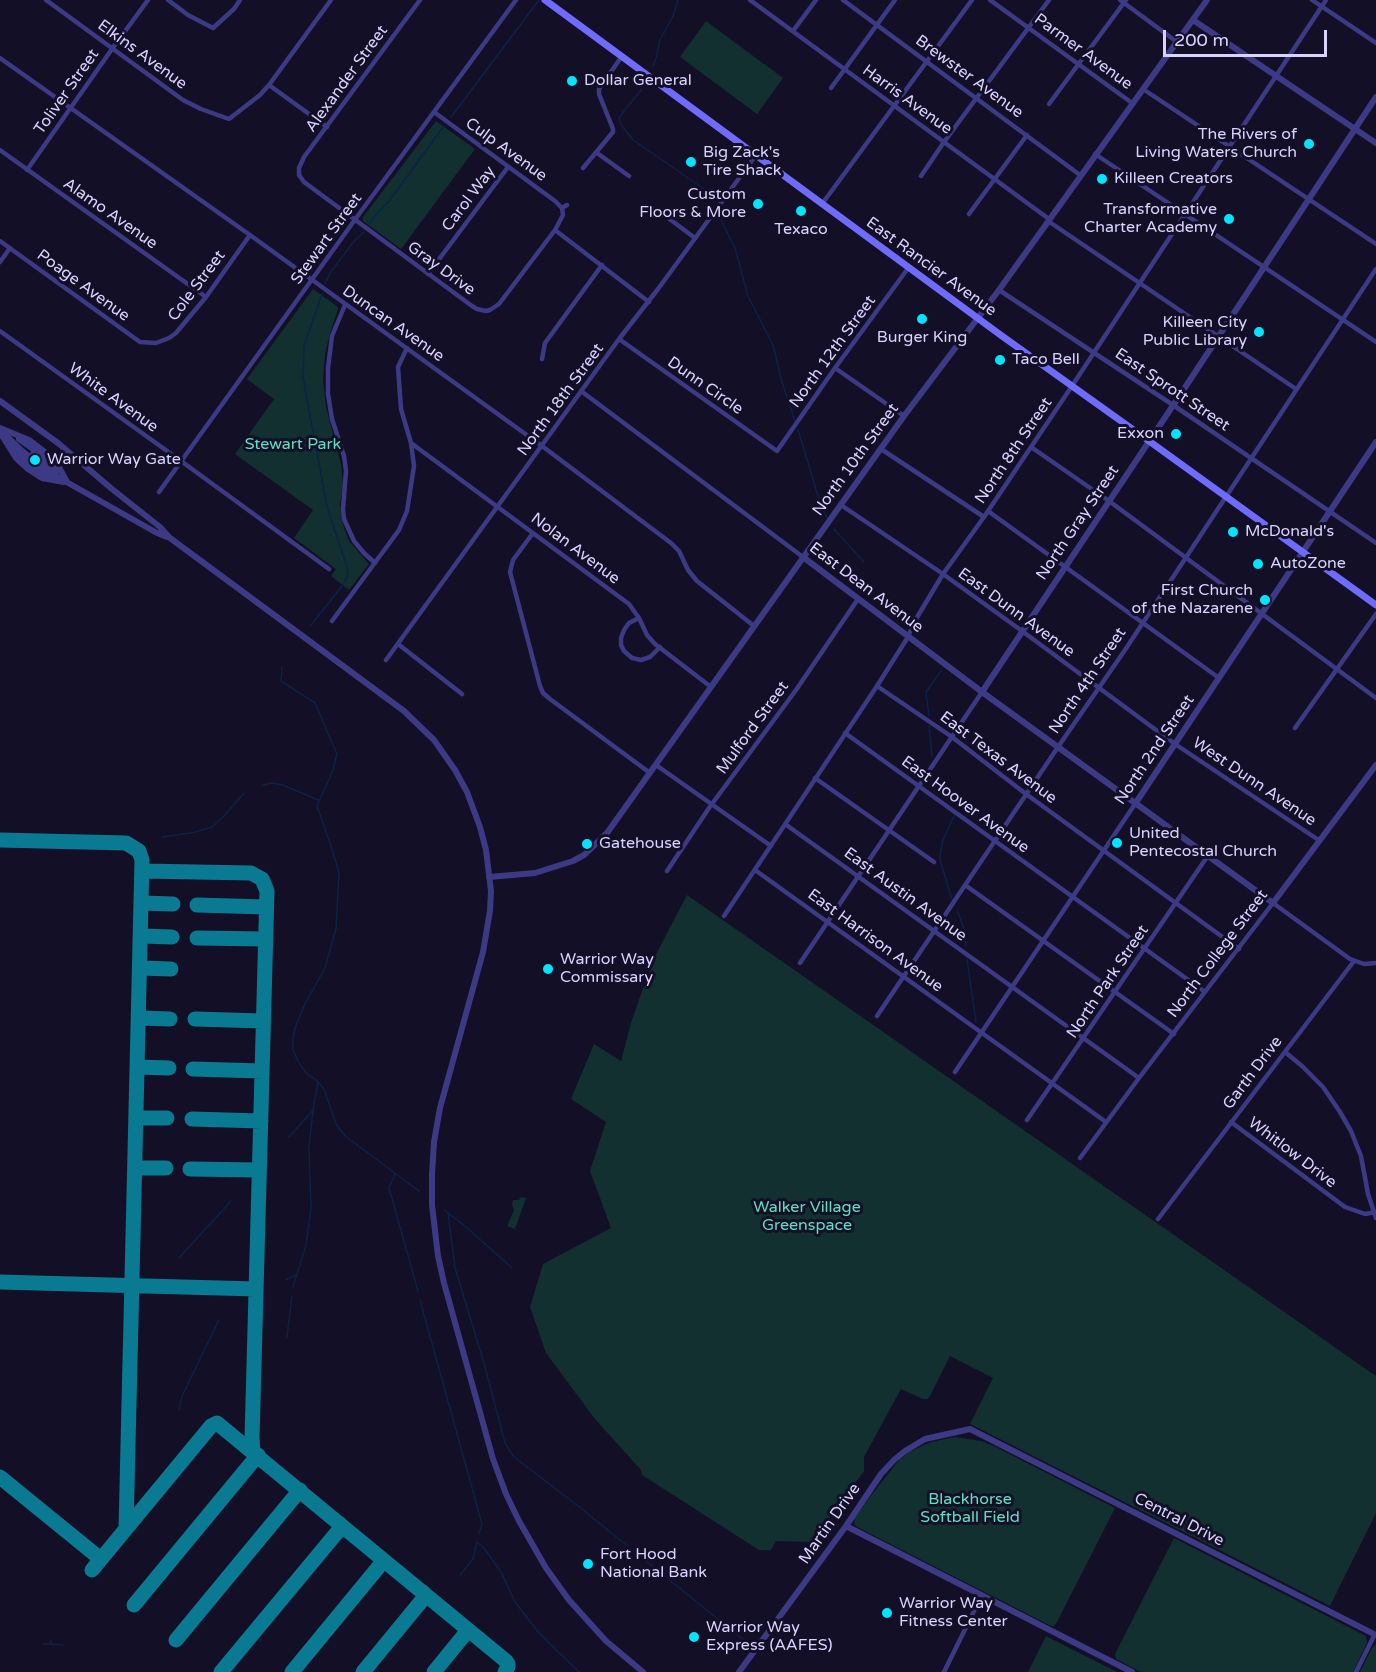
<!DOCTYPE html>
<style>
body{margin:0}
#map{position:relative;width:1376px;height:1672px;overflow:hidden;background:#130f26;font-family:"Varela Round",sans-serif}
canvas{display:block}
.scale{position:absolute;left:1163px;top:30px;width:164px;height:27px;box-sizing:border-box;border:3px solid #d9d4ff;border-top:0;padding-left:8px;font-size:18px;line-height:21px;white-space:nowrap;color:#d9d4ff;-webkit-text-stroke:4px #130f26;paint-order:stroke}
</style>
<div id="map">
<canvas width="1376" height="1672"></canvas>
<div class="scale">200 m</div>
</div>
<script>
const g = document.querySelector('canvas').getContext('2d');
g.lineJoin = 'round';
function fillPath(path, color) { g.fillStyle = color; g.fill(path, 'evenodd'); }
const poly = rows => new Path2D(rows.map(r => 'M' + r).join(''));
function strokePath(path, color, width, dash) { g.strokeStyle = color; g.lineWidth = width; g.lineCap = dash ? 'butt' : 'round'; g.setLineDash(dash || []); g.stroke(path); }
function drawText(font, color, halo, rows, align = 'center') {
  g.font = font + ' "Varela Round",sans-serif'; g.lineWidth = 6; g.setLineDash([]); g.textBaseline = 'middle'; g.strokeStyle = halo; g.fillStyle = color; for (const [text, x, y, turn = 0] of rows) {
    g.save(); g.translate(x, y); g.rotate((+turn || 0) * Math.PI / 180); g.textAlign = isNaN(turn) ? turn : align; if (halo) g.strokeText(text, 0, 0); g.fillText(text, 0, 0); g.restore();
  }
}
const green = poly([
 [706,21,783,78,757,114,680,57],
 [436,121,475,149,401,249,363,221,363,217],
 [313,289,338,307,338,309,330,333,325,354,323,379,326,407,341,464,343,485,340,504,342,522,349,541,369,564,349,590,331,576,336,569,294,538,313,510,235,454,274,399,247,379],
 [687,895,1376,1376,1376,1513,1330,1606,970,1424,993,1378,950,1356,930,1396,927,1399,923,1399,901,1389,864,1457,864,1471,812,1542,776,1541,771,1550,759,1550,642,1475,641,1470,595,1419,546,1353,530,1307,543,1264,611,1228,590,1171,606,1122,571,1099,594,1044,621,1061,631,1023,652,962],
 [521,1197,526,1198,515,1229,507,1226,514,1210,512,1205,513,1200,519,1200],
 [955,1437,981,1441,994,1446,1115,1508,1057,1622,1054,1626,1051,1626,857,1527,855,1525,854,1519,873,1493,899,1460,909,1452,931,1442],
 [1174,1538,1366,1636,1367,1643,1353,1672,1141,1672,1116,1659,1115,1654],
 [1046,1636,1117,1672,1028,1672],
 [1376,1644,1376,1672,1360,1672,1372,1648]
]);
const stream = poly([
 [653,66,656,58,660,40,673,16,678,0],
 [641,90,620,116,619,120,622,126,633,140,707,191,716,201],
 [451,117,539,0],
 [719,216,735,248,748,296,773,345,782,382,795,421],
 [370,223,376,214,389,201,444,126],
 [325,284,330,273,354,241,364,232],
 [798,430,822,509,827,518],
 [834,529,864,562],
 [311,625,342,586,347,577,348,570,327,507,303,378,304,345,322,294],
 [282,667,281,681,315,703,337,754,333,770,317,806,331,846,339,873,336,929,325,968,306,1002,296,1025,293,1038,293,1050,299,1063,306,1073,316,1080,324,1089,336,1124,345,1136,419,1191],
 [929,716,926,692,941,671],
 [929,726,932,756],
 [263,785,272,783,283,785,318,800],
 [162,837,191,833,212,827,224,816,244,793],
 [952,899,940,860,940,854,943,840,955,814],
 [957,910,965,931,966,946],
 [967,959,976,1022],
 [289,1137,313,1110,318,1082],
 [395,1174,389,1188,418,1291],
 [444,1210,465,1226,512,1268],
 [448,1212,455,1268,484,1363,505,1443,513,1456,578,1506,745,1641],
 [179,1258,231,1201],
 [286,1280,296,1275],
 [293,1287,306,1245,311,1208,309,1148,313,1110],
 [420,1300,482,1524,479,1533],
 [287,1337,292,1296],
 [179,1409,182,1396,219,1320],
 [460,1575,473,1559,477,1542,484,1548,501,1572,515,1602,539,1633,579,1672],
 [51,1641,51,1644,63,1645],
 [43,1644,51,1644]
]);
const taxiway = poly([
 [0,840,126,843,139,851,142,860,126,1529],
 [143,871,251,873,262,879,267,891,252,1438,253,1452],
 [142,903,173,904],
 [197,905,266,907],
 [141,936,172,937],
 [197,938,265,939],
 [140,968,171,969],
 [139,1018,170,1019],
 [195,1019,263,1021],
 [138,1067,169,1068],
 [193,1069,262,1071],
 [136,1118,167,1118],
 [192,1119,261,1121],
 [135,1168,166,1168],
 [190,1169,259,1170],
 [0,1282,256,1289],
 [0,1477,97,1556],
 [92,1570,211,1426,217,1423,506,1661,508,1664,508,1667,505,1672],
 [134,1605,258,1455],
 [176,1640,300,1490],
 [221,1672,339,1530,339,1523],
 [292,1672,381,1564],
 [363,1672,423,1599,423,1592],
 [434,1672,465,1634]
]);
const minor = poly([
 [46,0,183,100,201,109,229,119,260,95,269,85,331,0],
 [168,0,188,15,213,28,234,9,240,0],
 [420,0,304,157,299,168,299,175,304,182,472,306,477,309,486,311,490,310,499,304,555,230,563,215,562,208,567,205],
 [750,0,1049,219],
 [843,0,1080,175],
 [990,0,1132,103],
 [1120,0,1177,42],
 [1312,0,1376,43],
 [793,31,816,0],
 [0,58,250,235,542,446,671,543,679,551,688,570,697,581,754,626],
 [269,85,327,127],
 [831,88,895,0],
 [1143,89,1376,244],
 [1049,104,1126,0],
 [434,112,555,201,562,208],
 [0,150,206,297],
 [597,153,629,176],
 [1095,154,1376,342],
 [583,168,613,132,613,129,599,94,599,89,622,56],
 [27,170,112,49,148,0],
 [921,176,944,142,1049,0],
 [822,204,972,0],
 [656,209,695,238],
 [969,214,1027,135],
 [1048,221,1296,389],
 [555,230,649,302],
 [0,241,140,342,156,343,169,338,176,333,206,297,250,235],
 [0,262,10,248],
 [428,274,508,167],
 [999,290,1173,405,1376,543],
 [345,305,332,336,328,368,328,394,332,419,344,456,346,471,343,509,344,519,354,541,364,553,375,563],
 [0,331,181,461,329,569],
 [619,339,777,451,835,368,909,267],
 [542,359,545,343,602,265],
 [835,368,904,416],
 [581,391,803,557],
 [411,443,629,604,639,618,647,635,655,644,711,687],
 [1031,447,1109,501,1376,698],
 [881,449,984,517],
 [159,492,354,221,516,0],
 [841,505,943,574,1022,631,1175,744,1320,841],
 [988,511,1219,678],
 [533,533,513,560,510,572,540,686,543,693,550,699,650,773],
 [639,618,629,623,624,630,621,638,621,645,624,651,632,658,641,660,650,657,660,647],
 [332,621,399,530,407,511,414,466,411,443,401,409,398,367,407,348],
 [398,644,462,694],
 [386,660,619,339,658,289,756,155],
 [877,686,952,737,1026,794,1239,949],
 [1295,728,1376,614],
 [845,733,1205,992],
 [656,765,771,846],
 [815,778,934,862],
 [785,824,1139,1078],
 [755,870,1106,1122],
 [667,871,709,808,796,690,858,599],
 [965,885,1174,1034],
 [724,916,877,686,908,637,913,624,943,574,984,517,1072,386,1326,0],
 [800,963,982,692],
 [877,1016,1058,747,1125,650,1376,269],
 [1285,1052,1302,1066,1323,1087,1340,1112,1351,1131,1361,1156,1368,1194,1376,1218],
 [955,1072,1135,804],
 [1027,1120,1207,857],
 [1231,1122,1345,1207,1365,1214,1376,1212],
 [1080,1158,1139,1078,1273,903,1350,959,1364,964,1376,963],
 [1158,1219,1354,961],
 [944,1672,982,1595],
 [1356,1672,1375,1634]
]);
const tertiary = poly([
 [1193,20,1376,143],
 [0,401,58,443,112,489,160,527,170,538,404,711,434,740,455,770,467,792,480,827,486,850,491,891,490,911,483,952,440,1108,434,1142,432,1174,432,1205,438,1256,444,1283,493,1459,506,1494,519,1521,546,1568,569,1600,606,1641,643,1672],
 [0,428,29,440,55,460,67,482],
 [0,430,21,450,47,471,157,533,167,537],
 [1,434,16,458,28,469,42,478,64,482],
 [19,439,53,463,56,467],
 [13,448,31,465,45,474,53,477],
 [33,454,56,472],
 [803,557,982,692,1273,903,1376,765],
 [982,692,1186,386,1376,97],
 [1135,804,1376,442],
 [489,877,535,873,573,861,584,855,607,833,904,416,999,290,1207,0],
 [846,1526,1132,1672],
 [739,1672,846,1526,881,1474,894,1460,905,1451,925,1439,970,1429,1376,1635]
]);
const secondary = poly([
 [545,0,1002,336,1149,441,1376,605]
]);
const markers = [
 [572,81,6,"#00e5ff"],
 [1309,144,6,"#00e5ff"],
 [691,162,6,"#00e5ff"],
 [1102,179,6,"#00e5ff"],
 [758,204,6,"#00e5ff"],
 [801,211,6,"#00e5ff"],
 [1229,219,6,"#00e5ff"],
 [922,319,6,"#00e5ff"],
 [1259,332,6,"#00e5ff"],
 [1000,360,6,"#00e5ff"],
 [1176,434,6,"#00e5ff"],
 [35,460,6,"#00e5ff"],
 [1233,532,6,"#00e5ff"],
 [1258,564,6,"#00e5ff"],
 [1265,600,6,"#00e5ff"],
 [1117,843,6,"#00e5ff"],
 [587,844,6,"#00e5ff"],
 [548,969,6,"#00e5ff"],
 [588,1564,6,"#00e5ff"],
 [887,1613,6,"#00e5ff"],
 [694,1637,6,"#00e5ff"]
];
const streetNames = [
 ["Parmer Avenue",1083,52,36],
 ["Elkins Avenue",142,55,36],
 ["Brewster Avenue",969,77,36],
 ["Alexander Street",347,79,-54],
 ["Toliver Street",67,92,-55],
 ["Harris Avenue",907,100,36],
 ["Culp Avenue",506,150,36],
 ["Carol Way",469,199,-53],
 ["Alamo Avenue",110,214,35],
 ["Stewart Street",327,239,-54],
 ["East Rancier Avenue",931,267,36],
 ["Gray Drive",441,269,36],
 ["Poage Avenue",83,286,36],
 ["Cole Street",197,286,-53],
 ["Duncan Avenue",393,324,35],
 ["North 12th Street",833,352,-54],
 ["Dunn Circle",705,386,35],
 ["East Sprott Street",1172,390,34],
 ["White Avenue",113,398,36],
 ["North 18th Street",561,400,-54],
 ["North 8th Street",1014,451,-56],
 ["North 10th Street",856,460,-54],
 ["North Gray Street",1078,523,-56],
 ["Nolan Avenue",575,549,37],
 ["East Dean Avenue",866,588,37],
 ["East Dunn Avenue",1016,613,36],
 ["North 4th Street",1088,681,-56],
 ["Mulford Street",753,728,-54],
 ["North 2nd Street",1155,750,-56],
 ["East Texas Avenue",998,758,37],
 ["West Dunn Avenue",1254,782,34],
 ["East Hoover Avenue",965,805,36],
 ["East Austin Avenue",905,895,36],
 ["East Harrison Avenue",875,941,36],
 ["North College Street",1218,954,-53],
 ["North Park Street",1108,982,-56],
 ["Garth Drive",1253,1073,-53],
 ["Whitlow Drive",1292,1153,37],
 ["Central Drive",1179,1520,27],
 ["Martin Drive",830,1524,-55]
];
const poiNames = [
 ["Dollar General",584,81],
 ["The Rivers of",1297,135,"right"],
 ["Living Waters Church",1297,153,"right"],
 ["Big Zack's",703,153],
 ["Tire Shack",703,171],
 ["Killeen Creators",1114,179],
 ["Custom",746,195,"right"],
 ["Floors & More",746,213,"right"],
 ["Transformative",1217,210,"right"],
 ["Charter Academy",1217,228,"right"],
 ["Texaco",801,230,"center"],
 ["Killeen City",1247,323,"right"],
 ["Public Library",1247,341,"right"],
 ["Burger King",922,338,"center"],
 ["Taco Bell",1012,360],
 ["Exxon",1164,434,"right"],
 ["Warrior Way Gate",47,460],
 ["McDonald's",1245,532],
 ["AutoZone",1270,564],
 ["First Church",1253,591,"right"],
 ["of the Nazarene",1253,609,"right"],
 ["United",1129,834],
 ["Pentecostal Church",1129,852],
 ["Gatehouse",599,844],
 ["Warrior Way",560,960],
 ["Commissary",560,978],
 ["Fort Hood",600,1555],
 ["National Bank",600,1573],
 ["Warrior Way",899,1604],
 ["Fitness Center",899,1622],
 ["Warrior Way",706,1628],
 ["Express (AAFES)",706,1646]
];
const parkNames = [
 ["Stewart Park",293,445],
 ["Walker Village",807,1208],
 ["Greenspace",807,1226],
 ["Blackhorse",970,1500],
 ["Softball Field",970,1518]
];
fillPath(green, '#12302f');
strokePath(stream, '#0c2248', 1.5);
strokePath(taxiway, '#0a7a92', 15);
strokePath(minor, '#3d3a85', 4.5);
strokePath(tertiary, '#3d3a85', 6);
strokePath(secondary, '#6f6bff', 7);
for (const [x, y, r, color] of markers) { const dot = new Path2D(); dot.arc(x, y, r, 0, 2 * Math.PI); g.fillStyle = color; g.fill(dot); strokePath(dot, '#130f26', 2); }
drawText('16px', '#d9d4ff', '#130f26', streetNames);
drawText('16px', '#d9d4ff', '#130f26', poiNames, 'left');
drawText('16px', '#5fe0c0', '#130f26', parkNames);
</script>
